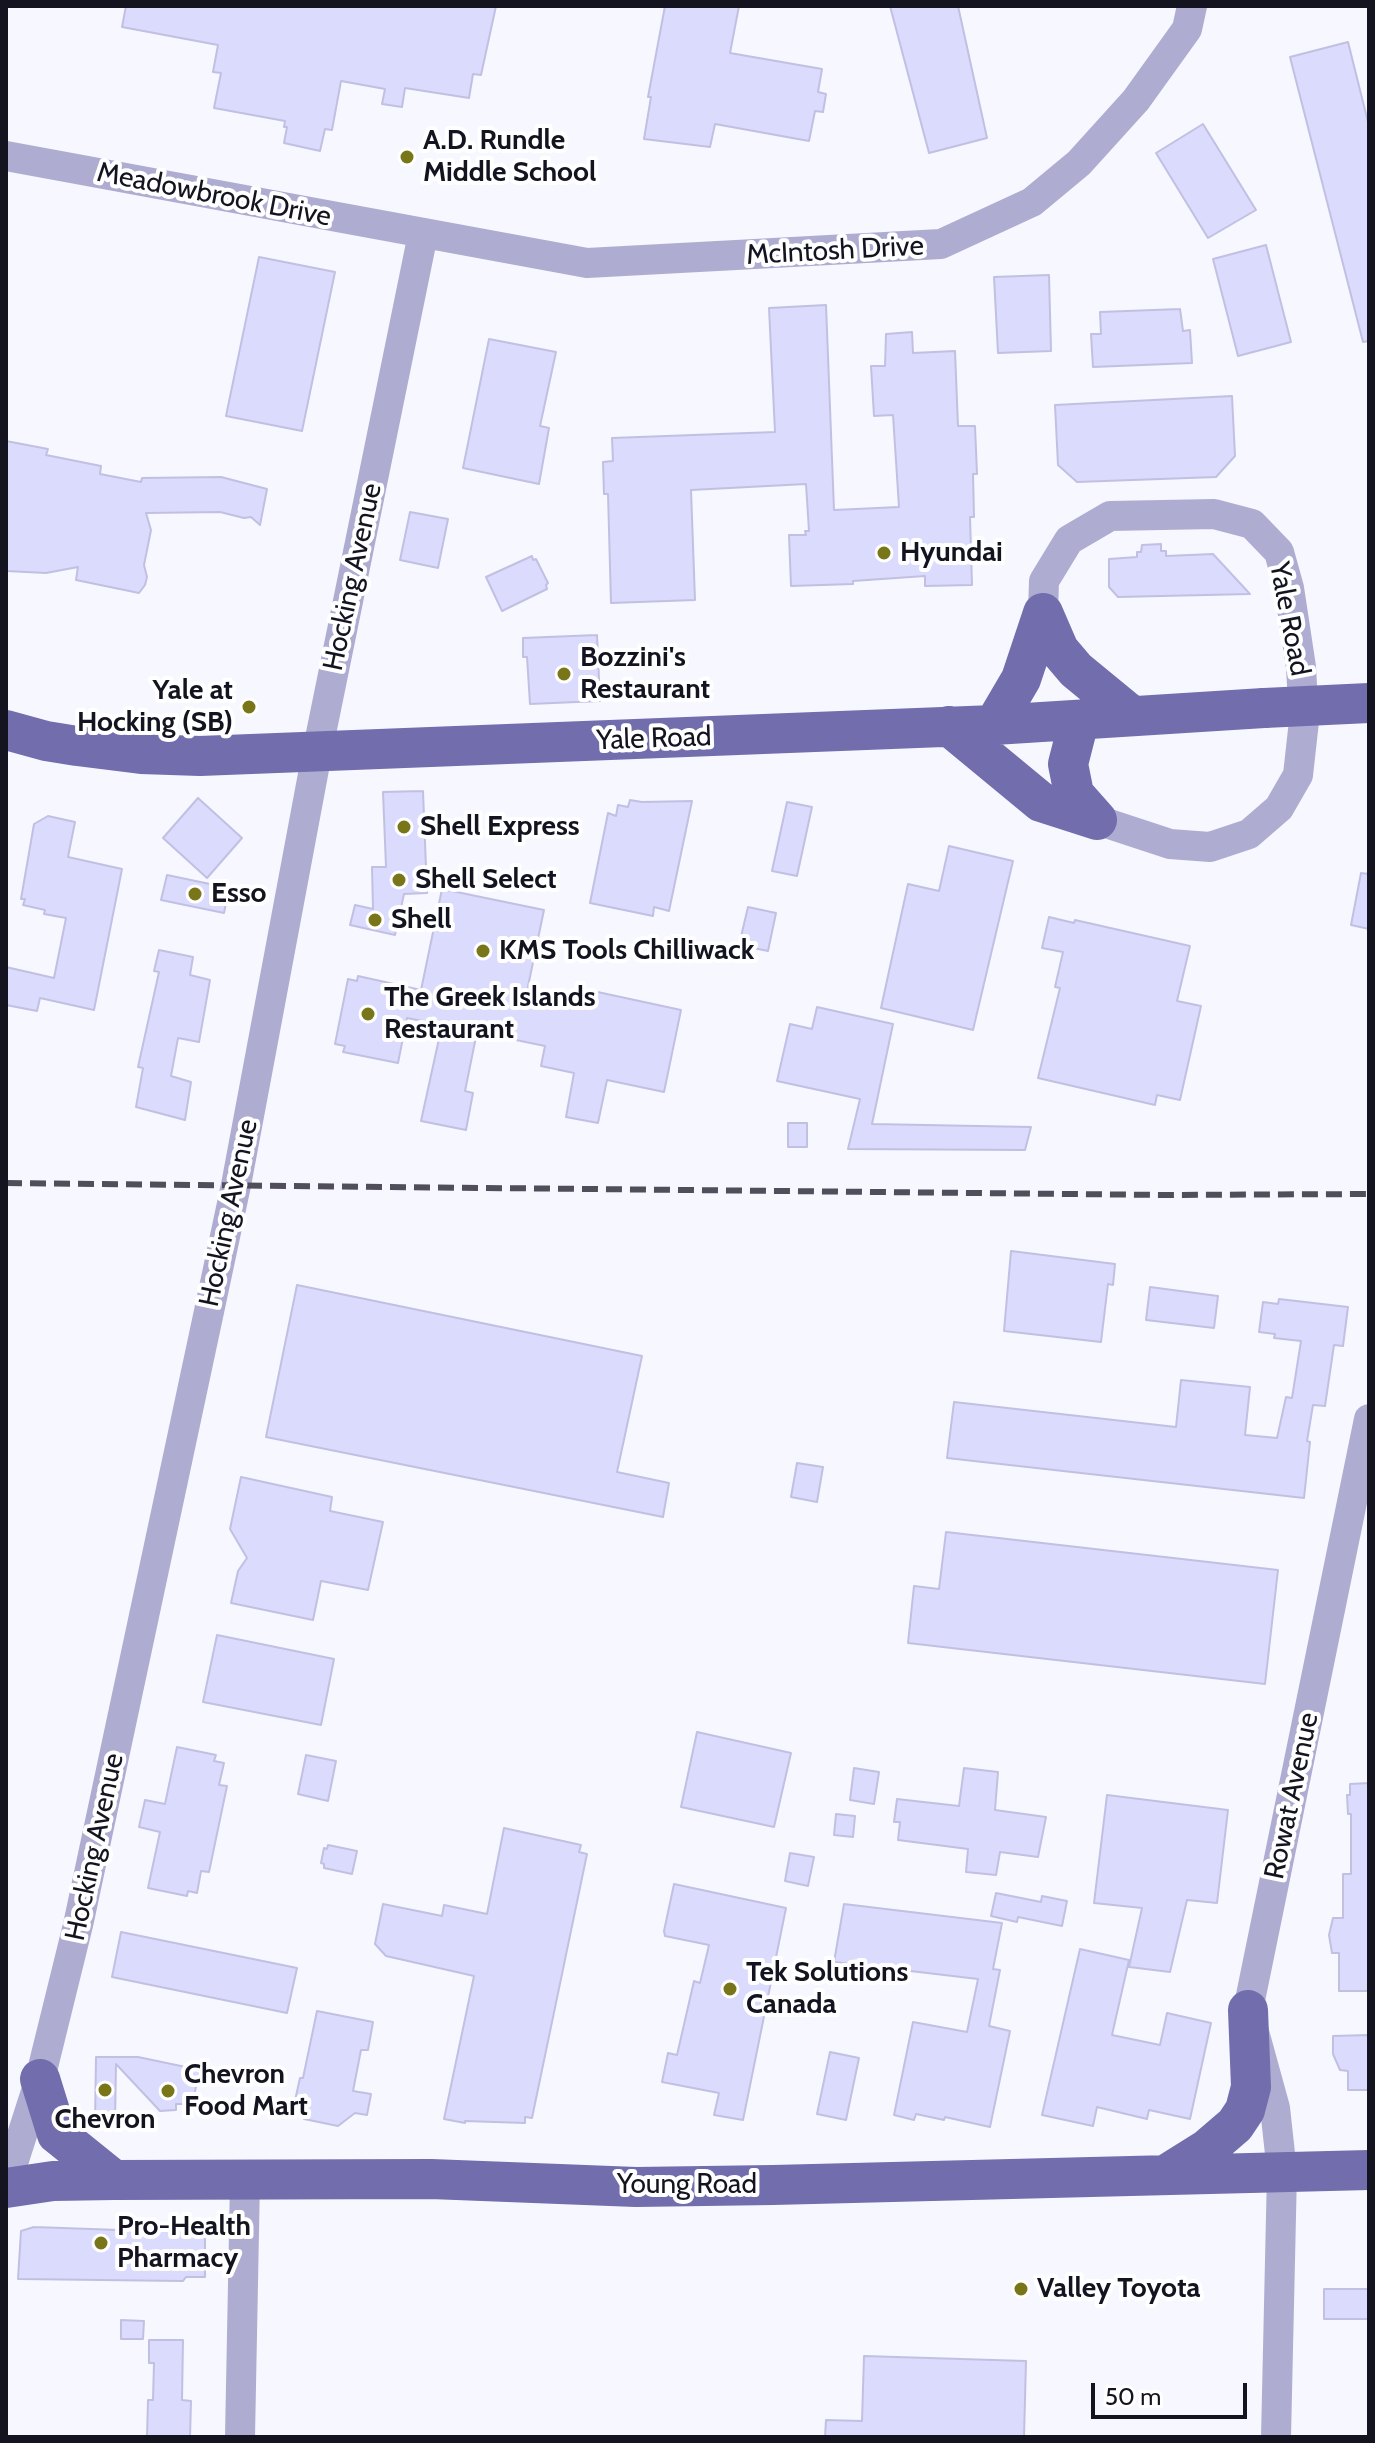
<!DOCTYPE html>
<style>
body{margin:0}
#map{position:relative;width:1375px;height:2443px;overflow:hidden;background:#f7f7ff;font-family:Cabin,sans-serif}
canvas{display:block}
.frame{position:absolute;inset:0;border:8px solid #141320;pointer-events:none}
.scale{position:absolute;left:1091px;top:2383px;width:156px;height:36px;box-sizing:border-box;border:4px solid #141320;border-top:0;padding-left:10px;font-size:24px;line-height:28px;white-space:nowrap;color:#141320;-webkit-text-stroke:6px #fff;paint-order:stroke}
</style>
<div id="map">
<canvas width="1375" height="2443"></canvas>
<div class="frame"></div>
<div class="scale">50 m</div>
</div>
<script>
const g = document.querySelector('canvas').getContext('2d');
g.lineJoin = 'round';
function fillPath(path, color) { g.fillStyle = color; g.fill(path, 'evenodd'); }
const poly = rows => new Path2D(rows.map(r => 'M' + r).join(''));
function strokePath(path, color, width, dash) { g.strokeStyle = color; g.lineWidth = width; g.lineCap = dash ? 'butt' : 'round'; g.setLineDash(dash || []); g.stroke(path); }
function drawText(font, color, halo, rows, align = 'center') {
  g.font = font + ' Cabin,sans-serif'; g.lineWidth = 8; g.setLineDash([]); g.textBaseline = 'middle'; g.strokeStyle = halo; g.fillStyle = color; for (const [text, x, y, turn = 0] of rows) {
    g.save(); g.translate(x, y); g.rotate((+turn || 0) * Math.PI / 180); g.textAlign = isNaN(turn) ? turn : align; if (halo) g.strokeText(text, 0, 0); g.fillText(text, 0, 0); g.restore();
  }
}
const building = poly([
 [126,6,496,6,481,75,473,74,469,98,405,88,402,107,382,104,385,89,341,81,332,130,325,129,320,151,284,143,287,127,284,127,285,121,214,108,221,73,213,72,218,45,122,27,126,6],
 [665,6,739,6,730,53,822,69,818,92,826,94,823,112,815,111,809,141,715,124,710,147,644,139,651,97,648,97,665,6],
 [890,6,958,6,987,138,929,153,890,6],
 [1348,42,1369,126,1369,341,1363,342,1290,57,1348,42],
 [1203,124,1256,210,1208,238,1156,153,1203,124],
 [1266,245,1291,342,1238,356,1213,259,1266,245],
 [259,257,335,272,302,431,226,416,259,257],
 [1049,275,1051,351,998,353,994,277,1049,275],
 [826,305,834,510,899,507,893,415,874,416,871,366,885,366,886,334,912,332,913,353,955,351,958,426,975,426,977,474,973,474,974,517,970,517,972,585,925,586,925,576,853,581,853,584,791,586,789,535,806,535,805,531,809,531,806,484,691,490,695,600,611,603,608,494,604,494,603,462,613,461,612,438,775,432,769,308,826,305],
 [1180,309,1183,331,1190,330,1192,363,1093,367,1091,334,1101,334,1100,312,1180,309],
 [489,339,556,352,540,426,549,428,539,484,463,468,489,339],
 [1232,396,1235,456,1216,477,1077,482,1058,465,1055,405,1232,396],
 [6,441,48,449,46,455,101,466,100,474,141,482,142,478,221,477,267,489,260,525,251,517,244,518,220,512,146,513,151,530,144,565,147,577,145,585,139,593,76,580,78,567,46,573,6,571,6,441],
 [410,512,448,519,438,568,400,560,410,512],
 [1161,544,1161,551,1166,551,1166,556,1213,554,1250,594,1118,597,1109,587,1109,559,1137,557,1137,552,1141,552,1142,545,1161,544],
 [532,556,533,560,536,559,548,583,546,585,547,589,502,611,486,577,532,556],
 [597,635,600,701,530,704,527,657,523,657,523,638,597,635],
 [423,791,427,893,404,894,395,935,350,925,355,905,373,909,372,867,386,867,383,792,423,791],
 [198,798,242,838,207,878,163,838,198,798],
 [630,800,642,802,692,801,669,911,654,907,653,916,590,903,608,813,616,816,618,805,628,807,630,800],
 [787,802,812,807,797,876,772,871,787,802],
 [48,816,75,822,68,857,122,869,94,1010,40,998,37,1011,6,1005,6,967,54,978,66,918,44,914,45,910,23,905,25,899,21,899,34,824,48,816],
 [949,846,1013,861,973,1030,881,1008,908,884,939,891,949,846],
 [1361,873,1369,874,1369,929,1351,925,1361,873],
 [167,875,229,888,224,913,161,900,167,875],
 [442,889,544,910,527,991,577,999,579,988,681,1010,664,1092,607,1080,598,1123,566,1117,574,1073,541,1066,545,1046,477,1032,465,1091,473,1093,466,1130,421,1121,442,1025,407,1018,398,1063,343,1052,345,1046,335,1044,348,979,357,981,358,976,421,990,442,889],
 [748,907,776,913,768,951,739,945,748,907],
 [1049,917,1074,923,1075,920,1190,946,1177,1001,1201,1006,1180,1100,1157,1095,1155,1105,1038,1078,1060,988,1055,987,1063,952,1042,948,1049,917],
 [159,950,193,957,190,975,210,980,199,1042,178,1038,171,1076,191,1082,185,1120,136,1107,143,1068,138,1067,159,972,154,971,159,950],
 [817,1007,893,1024,872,1124,1031,1127,1025,1150,848,1149,860,1099,777,1081,790,1024,812,1029,817,1007],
 [788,1123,807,1123,807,1147,788,1147,788,1123],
 [1011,1251,1115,1264,1113,1285,1108,1284,1101,1342,1004,1331,1011,1251],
 [297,1285,642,1356,617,1472,669,1483,663,1517,266,1437,297,1285],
 [1150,1287,1218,1296,1214,1328,1146,1320,1150,1287],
 [1279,1299,1348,1307,1343,1346,1334,1345,1325,1406,1313,1405,1307,1441,1310,1442,1304,1498,947,1458,954,1402,1176,1427,1181,1380,1250,1387,1245,1435,1277,1438,1286,1397,1292,1398,1301,1341,1274,1338,1275,1334,1259,1332,1263,1302,1278,1304,1279,1299],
 [797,1463,823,1467,817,1502,791,1497,797,1463],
 [241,1477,332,1497,330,1511,383,1522,368,1590,321,1581,313,1620,231,1603,238,1571,247,1558,230,1529,241,1477],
 [946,1532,1278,1570,1265,1684,908,1643,914,1586,939,1589,946,1532],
 [217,1635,334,1659,321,1725,203,1702,217,1635],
 [697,1732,791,1753,774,1827,681,1807,697,1732],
 [177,1747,216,1755,214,1761,224,1763,219,1785,227,1786,209,1872,201,1871,197,1893,188,1891,187,1896,148,1888,160,1832,139,1827,145,1800,165,1804,177,1747],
 [306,1755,336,1761,328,1801,298,1794,306,1755],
 [854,1768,879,1772,874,1804,850,1800,854,1768],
 [964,1768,998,1772,995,1810,1046,1817,1038,1857,1000,1852,996,1875,966,1872,968,1849,898,1840,900,1822,894,1822,897,1799,959,1806,964,1768],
 [1369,1783,1369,1991,1339,1991,1339,1953,1332,1953,1329,1935,1333,1918,1343,1918,1343,1874,1351,1874,1351,1814,1348,1814,1347,1795,1350,1795,1350,1784,1369,1783],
 [1107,1795,1228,1810,1217,1903,1187,1900,1170,1972,1129,1967,1142,1908,1094,1903,1107,1795],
 [836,1814,855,1816,853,1837,834,1835,836,1814],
 [504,1828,581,1845,579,1852,587,1854,532,2118,525,2117,525,2123,465,2121,465,2123,444,2119,474,1976,386,1956,375,1944,383,1904,442,1916,444,1905,487,1914,504,1828],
 [328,1845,357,1851,352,1874,324,1868,324,1864,321,1863,324,1848,327,1849,328,1845],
 [790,1853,814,1857,808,1886,785,1881,790,1853],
 [674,1884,786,1908,743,2120,714,2115,719,2093,662,2082,668,2053,677,2055,694,1981,700,1983,709,1945,665,1936,664,1931,674,1884],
 [996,1893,1041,1902,1042,1896,1067,1901,1062,1926,1018,1917,1017,1922,991,1916,996,1893],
 [844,1904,1002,1923,993,1969,1000,1970,989,2026,1010,2031,990,2127,945,2117,944,2120,916,2114,914,2120,894,2115,913,2022,967,2032,978,1979,834,1962,844,1904],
 [121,1932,297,1968,287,2013,112,1977,121,1932],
 [1080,1949,1129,1960,1112,2035,1160,2045,1167,2013,1211,2023,1190,2119,1149,2110,1147,2119,1097,2107,1093,2126,1042,2115,1080,1949],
 [317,2011,373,2022,368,2050,361,2050,353,2091,371,2094,367,2115,355,2113,338,2126,304,2119,294,2105,300,2078,303,2078,317,2011],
 [1369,2035,1369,2090,1348,2090,1348,2071,1340,2070,1333,2054,1333,2036,1369,2035],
 [830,2052,859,2058,846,2120,817,2114,830,2052],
 [96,2057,138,2057,200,2070,192,2104,176,2104,176,2110,160,2111,116,2064,115,2123,95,2123,96,2057],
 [34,2227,119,2230,183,2228,194,2234,205,2234,205,2277,186,2277,183,2281,18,2279,21,2231,34,2227],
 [1324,2289,1369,2289,1369,2319,1324,2319,1324,2289],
 [121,2320,144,2321,143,2339,121,2339,121,2320],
 [149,2340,183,2340,182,2400,191,2401,190,2437,147,2437,148,2400,153,2400,154,2363,149,2363,149,2340],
 [864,2356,1026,2361,1024,2437,825,2437,826,2420,862,2421,864,2356]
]);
const minor = poly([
 [6,156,587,263,941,244,1032,202,1079,163,1136,100,1187,29,1192,6],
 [1043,613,1044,581,1069,540,1110,516,1214,514,1252,524,1279,552,1289,588,1301,667,1304,721,1298,775,1279,808,1249,834,1210,847,1170,844,1097,820],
 [6,2185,40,2079,78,1925,236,1185,317,753,423,234],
 [240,2437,245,2181],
 [1276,2437,1282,2172,1275,2108,1248,2010,1369,1419]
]);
const major = poly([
 [1043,613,1059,650,1076,670,1132,716],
 [1079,721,1068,764,1074,794,1097,820],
 [994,725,1021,679,1043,613],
 [949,726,1041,802,1097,820],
 [6,730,46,741,77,746,141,754,200,756,994,725,1264,708],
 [40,2079,57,2134,114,2180],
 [1167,2174,1207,2149,1235,2125,1245,2110,1251,2087,1248,2010],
 [6,2188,53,2181,114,2180,431,2179,636,2187,773,2185,1369,2170]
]);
const rail = poly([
 [6,1183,1167,1195,1369,1194]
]);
const majorBridge = poly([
 [1264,708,1369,703]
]);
const markers = [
 [407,157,8,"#797519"],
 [884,553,8,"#797519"],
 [564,674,8,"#797519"],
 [249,707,8,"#797519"],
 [404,827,8,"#797519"],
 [399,880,8,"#797519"],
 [195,894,8,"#797519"],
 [375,920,8,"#797519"],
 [483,951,8,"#797519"],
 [368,1014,8,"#797519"],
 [730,1989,8,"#797519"],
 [105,2090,8,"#797519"],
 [168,2091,8,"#797519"],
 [101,2243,8,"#797519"],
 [1021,2289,8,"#797519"]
];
const poiNames = [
 ["A.D. Rundle",423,141],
 ["Middle School",423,173],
 ["Hyundai",900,553],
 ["Bozzini's",580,658],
 ["Restaurant",580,690],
 ["Yale at",233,691,"right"],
 ["Hocking (SB)",233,723,"right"],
 ["Shell Express",420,827],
 ["Shell Select",415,880],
 ["Esso",211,894],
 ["Shell",391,920],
 ["KMS Tools Chilliwack",499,951],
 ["The Greek Islands",384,998],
 ["Restaurant",384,1030],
 ["Tek Solutions",746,1973],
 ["Canada",746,2005],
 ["Chevron",184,2075],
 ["Food Mart",184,2107],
 ["Chevron",105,2120,"center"],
 ["Pro-Health",117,2227],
 ["Pharmacy",117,2259],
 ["Valley Toyota",1037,2289]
];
const streetNames = [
 ["Meadowbrook Drive",214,195,11],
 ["McIntosh Drive",835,251,-3],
 ["Hocking Avenue",353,577,-78],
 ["Yale Road",1289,619,79],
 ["Yale Road",654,739,-2],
 ["Hocking Avenue",229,1213,-78],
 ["Rowat Avenue",1292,1796,-78],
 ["Hocking Avenue",95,1847,-78],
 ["Young Road",687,2185]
];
fillPath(building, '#dbdbfe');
strokePath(building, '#c1c0e3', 2);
strokePath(minor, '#aeadd1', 30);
strokePath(major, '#726dad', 40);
strokePath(rail, '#4f4e5a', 6, [16, 8]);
strokePath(majorBridge, '#726dad', 40);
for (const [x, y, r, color] of markers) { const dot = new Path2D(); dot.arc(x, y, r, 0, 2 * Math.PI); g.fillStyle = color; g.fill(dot); strokePath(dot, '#fff', 3); }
drawText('bold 28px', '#141320', '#fff', poiNames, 'left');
drawText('28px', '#141320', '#fff', streetNames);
</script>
